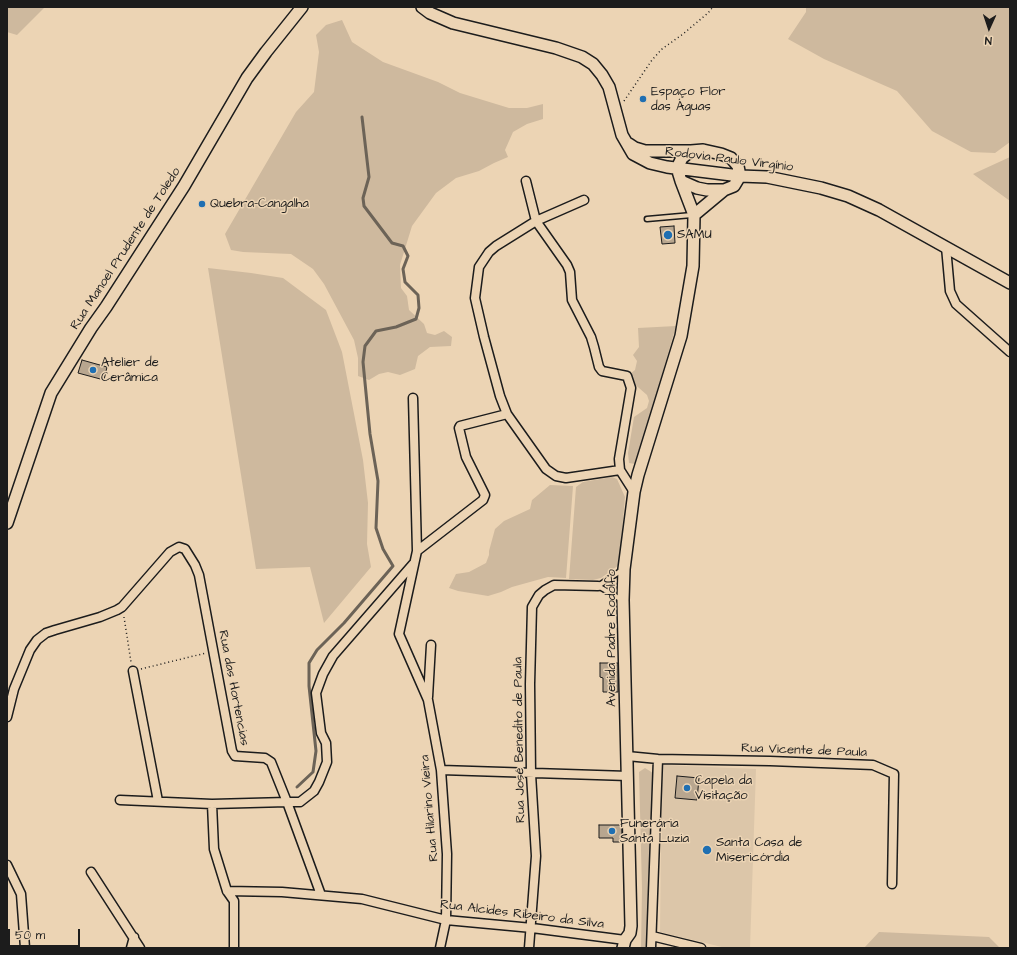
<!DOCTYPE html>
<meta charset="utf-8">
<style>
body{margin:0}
#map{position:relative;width:1017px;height:955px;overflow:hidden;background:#ecd4b4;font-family:"Architects Daughter",sans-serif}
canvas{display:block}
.frame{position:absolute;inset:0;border:8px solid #1c1c1c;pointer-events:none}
.north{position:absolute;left:969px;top:8px;width:40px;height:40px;-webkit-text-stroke:3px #ecd4b4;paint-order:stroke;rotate:183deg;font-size:11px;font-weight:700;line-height:16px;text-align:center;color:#1c1c1c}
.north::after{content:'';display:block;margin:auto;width:14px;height:18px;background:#1c1c1c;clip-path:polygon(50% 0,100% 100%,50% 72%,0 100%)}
.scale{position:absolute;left:8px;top:929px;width:72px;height:18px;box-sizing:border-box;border:2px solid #1c1c1c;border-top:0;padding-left:5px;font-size:12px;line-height:14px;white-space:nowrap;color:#1c1c1c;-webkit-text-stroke:3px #ecd4b4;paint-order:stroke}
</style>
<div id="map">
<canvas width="1017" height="955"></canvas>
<div class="frame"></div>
<div class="north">N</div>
<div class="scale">50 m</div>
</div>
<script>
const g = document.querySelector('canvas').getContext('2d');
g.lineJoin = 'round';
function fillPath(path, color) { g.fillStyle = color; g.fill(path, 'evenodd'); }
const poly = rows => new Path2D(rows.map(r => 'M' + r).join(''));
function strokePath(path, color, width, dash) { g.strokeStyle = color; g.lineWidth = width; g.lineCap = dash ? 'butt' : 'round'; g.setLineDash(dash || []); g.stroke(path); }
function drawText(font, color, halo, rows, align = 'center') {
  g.font = font + ' "Architects Daughter",sans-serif'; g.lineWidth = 3; g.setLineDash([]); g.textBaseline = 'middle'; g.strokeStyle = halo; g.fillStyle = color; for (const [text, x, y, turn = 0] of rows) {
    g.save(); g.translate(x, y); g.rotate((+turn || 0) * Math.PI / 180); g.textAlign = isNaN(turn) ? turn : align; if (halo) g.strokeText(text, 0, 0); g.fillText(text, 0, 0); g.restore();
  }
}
const built = poly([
 [662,765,756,769,750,948,726,948,660,932]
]);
const green = poly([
 [7,7,45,7,17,35,7,32],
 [806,7,1010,7,1010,142,995,153,971,152,932,131,897,91,824,59,788,39,806,12],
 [342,20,352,42,383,62,438,82,460,93,509,108,527,108,543,104,543,119,527,124,513,132,505,150,508,157,494,163,479,171,456,178,436,193,412,226,400,265,401,288,407,296,409,310,424,324,427,333,435,335,444,331,452,337,451,346,430,347,418,356,415,369,400,375,388,372,379,374,369,380,358,376,358,358,354,340,324,284,313,269,291,254,243,252,231,250,225,234,296,112,314,92,319,52,316,35,326,25],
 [1010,157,1010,201,973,174],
 [208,268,251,273,283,278,326,310,342,352,363,460,368,503,367,544,371,567,324,623,310,567,256,569],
 [676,326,639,454,635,464,629,463,628,453,634,417,647,408,649,401,647,395,631,381,630,374,635,370,637,361,633,355,639,347,638,328],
 [612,477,617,479,625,497,619,565,601,578,593,580,569,579,576,487,583,482],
 [550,485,573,486,566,578,548,577,512,587,501,592,488,596,458,591,449,588,456,574,469,572,486,563,489,555,489,551,495,529,504,521,530,509,532,500],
 [645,768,653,773,647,948,641,948,642,889,639,772],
 [879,932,989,937,1000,948,864,948]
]);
const stream = poly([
 [297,787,313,772,316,751,309,686,309,663,317,650,344,623,393,566,383,549,376,528,378,481,370,434,363,362,365,346,376,331,396,327,416,319,419,308,418,295,405,282,403,269,408,256,403,246,392,243,364,206,363,198,369,177,362,117]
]);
const building = poly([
 [674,226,675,243,662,244,660,227,674,226],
 [82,360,107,367,104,380,78,373,82,360],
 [600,663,618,663,618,692,603,692,603,678,600,677,600,663],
 [677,776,699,778,697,800,675,798,677,776],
 [599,825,622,825,622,842,613,842,613,838,599,838,599,825]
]);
const path = poly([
 [624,101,652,60,662,49,683,34,708,13,713,7],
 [124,617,131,662],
 [141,669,206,653]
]);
const lane = poly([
 [647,219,692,215],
 [622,600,598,586,622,570]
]);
const street = poly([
 [526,181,536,221,567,265,570,272,572,300,591,337,594,347,599,367,602,371,627,376,631,388,619,459,620,470,634,492],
 [584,200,536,221,496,246,489,252,479,267,475,298,484,337,500,396,507,414,546,469,556,476,566,478,620,470],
 [946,247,950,291,956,304,1010,352],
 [413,398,417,551],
 [133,671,158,801],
 [428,697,431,645],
 [7,717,14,689,30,650,37,640,46,633,55,630,100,617,117,610,122,607,170,552,179,547,185,549,195,565,199,575,232,751,235,756,265,758,271,762,287,802,321,895],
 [627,756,658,759,770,761,873,765,894,774,892,884],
 [441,770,628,776],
 [120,800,212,804,287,802,300,802,314,791,319,782,327,762,326,743,321,733,316,693,323,674,333,656,413,564],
 [212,804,214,849,227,891,234,901,234,948],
 [7,865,21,894,25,948],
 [91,872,140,948],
 [227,891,282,892,362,899,446,920,532,928,625,940],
 [652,936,701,948],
 [131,948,134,937],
 [440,948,446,920,447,854,441,770,428,700,399,634,417,551,483,500,485,495,466,457,459,428,460,426,507,414],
 [529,948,536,856,531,774,530,684,532,607,539,595,545,590,554,585,598,586],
 [651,948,658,759]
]);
const secondary = poly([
 [422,7,430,13,453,23,556,48,582,57,593,64,602,75,609,87,622,135,633,154,650,163,667,167,740,176,767,177,821,188,848,196,879,210,1010,283],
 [629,144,635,148,645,151,691,151],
 [703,150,721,154,731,158,738,166,740,176,734,186,724,190,707,190,697,188,681,181,677,168,682,158,691,151,703,150],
 [694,215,724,190],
 [7,523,51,393,91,328,106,307,184,186,247,78,266,52,302,7],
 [623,948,625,940,630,933,631,926,623,600,624,569,634,492,638,475,681,336,693,266,694,215,681,181]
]);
const markers = [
 [643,99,4,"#1f6fb2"],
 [202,204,4,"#1f6fb2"],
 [668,235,5,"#1f6fb2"],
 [93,370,4,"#1f6fb2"],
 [687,788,4,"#1f6fb2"],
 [612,831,4,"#1f6fb2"],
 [707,850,5,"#1f6fb2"]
];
const poiNames = [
 ["Espaço Flor",651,92],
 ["das Águas",651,107],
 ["Quebra-Cangalha",210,204],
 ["SAMU",677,235],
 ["Atelier de",101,363],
 ["Cerâmica",101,378],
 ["Capela da",695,781],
 ["Visitação",695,796],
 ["Funerária",620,824],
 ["Santa Luzia",620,839],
 ["Santa Casa de",716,843],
 ["Misericórdia",716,858]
];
const streetNames = [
 ["Rodovia Paulo Virgínio",729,160,7],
 ["Rua Manoel Prudente de Toledo",126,249,-57],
 ["Avenida Padre Rodolfo",612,638,-90],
 ["Rua das Hortencias",233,688,79],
 ["Rua José Benedito de Paula",520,740,-91],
 ["Rua Vicente de Paula",804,751,2],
 ["Rua Hilarino Vieira",430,808,-95],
 ["Rua Alcides Ribeiro da Silva",522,915,7]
];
fillPath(built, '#dcc6a9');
fillPath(green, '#ceb99e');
strokePath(stream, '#6c6357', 3);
fillPath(building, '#b8a68f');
strokePath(building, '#1c1c1c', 1);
strokePath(lane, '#1c1c1c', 7);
strokePath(street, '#1c1c1c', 11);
strokePath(secondary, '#1c1c1c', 14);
strokePath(path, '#1c1c1c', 1.5, [1, 3]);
strokePath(lane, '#ecd4b4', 4);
strokePath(street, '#ecd4b4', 8);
strokePath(secondary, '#ecd4b4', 11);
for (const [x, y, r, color] of markers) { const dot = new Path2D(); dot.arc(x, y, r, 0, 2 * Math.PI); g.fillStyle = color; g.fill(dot); strokePath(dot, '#ecd4b4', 1.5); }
drawText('13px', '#1c1c1c', '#ecd4b4', poiNames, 'left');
drawText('13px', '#1c1c1c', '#ecd4b4', streetNames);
</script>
